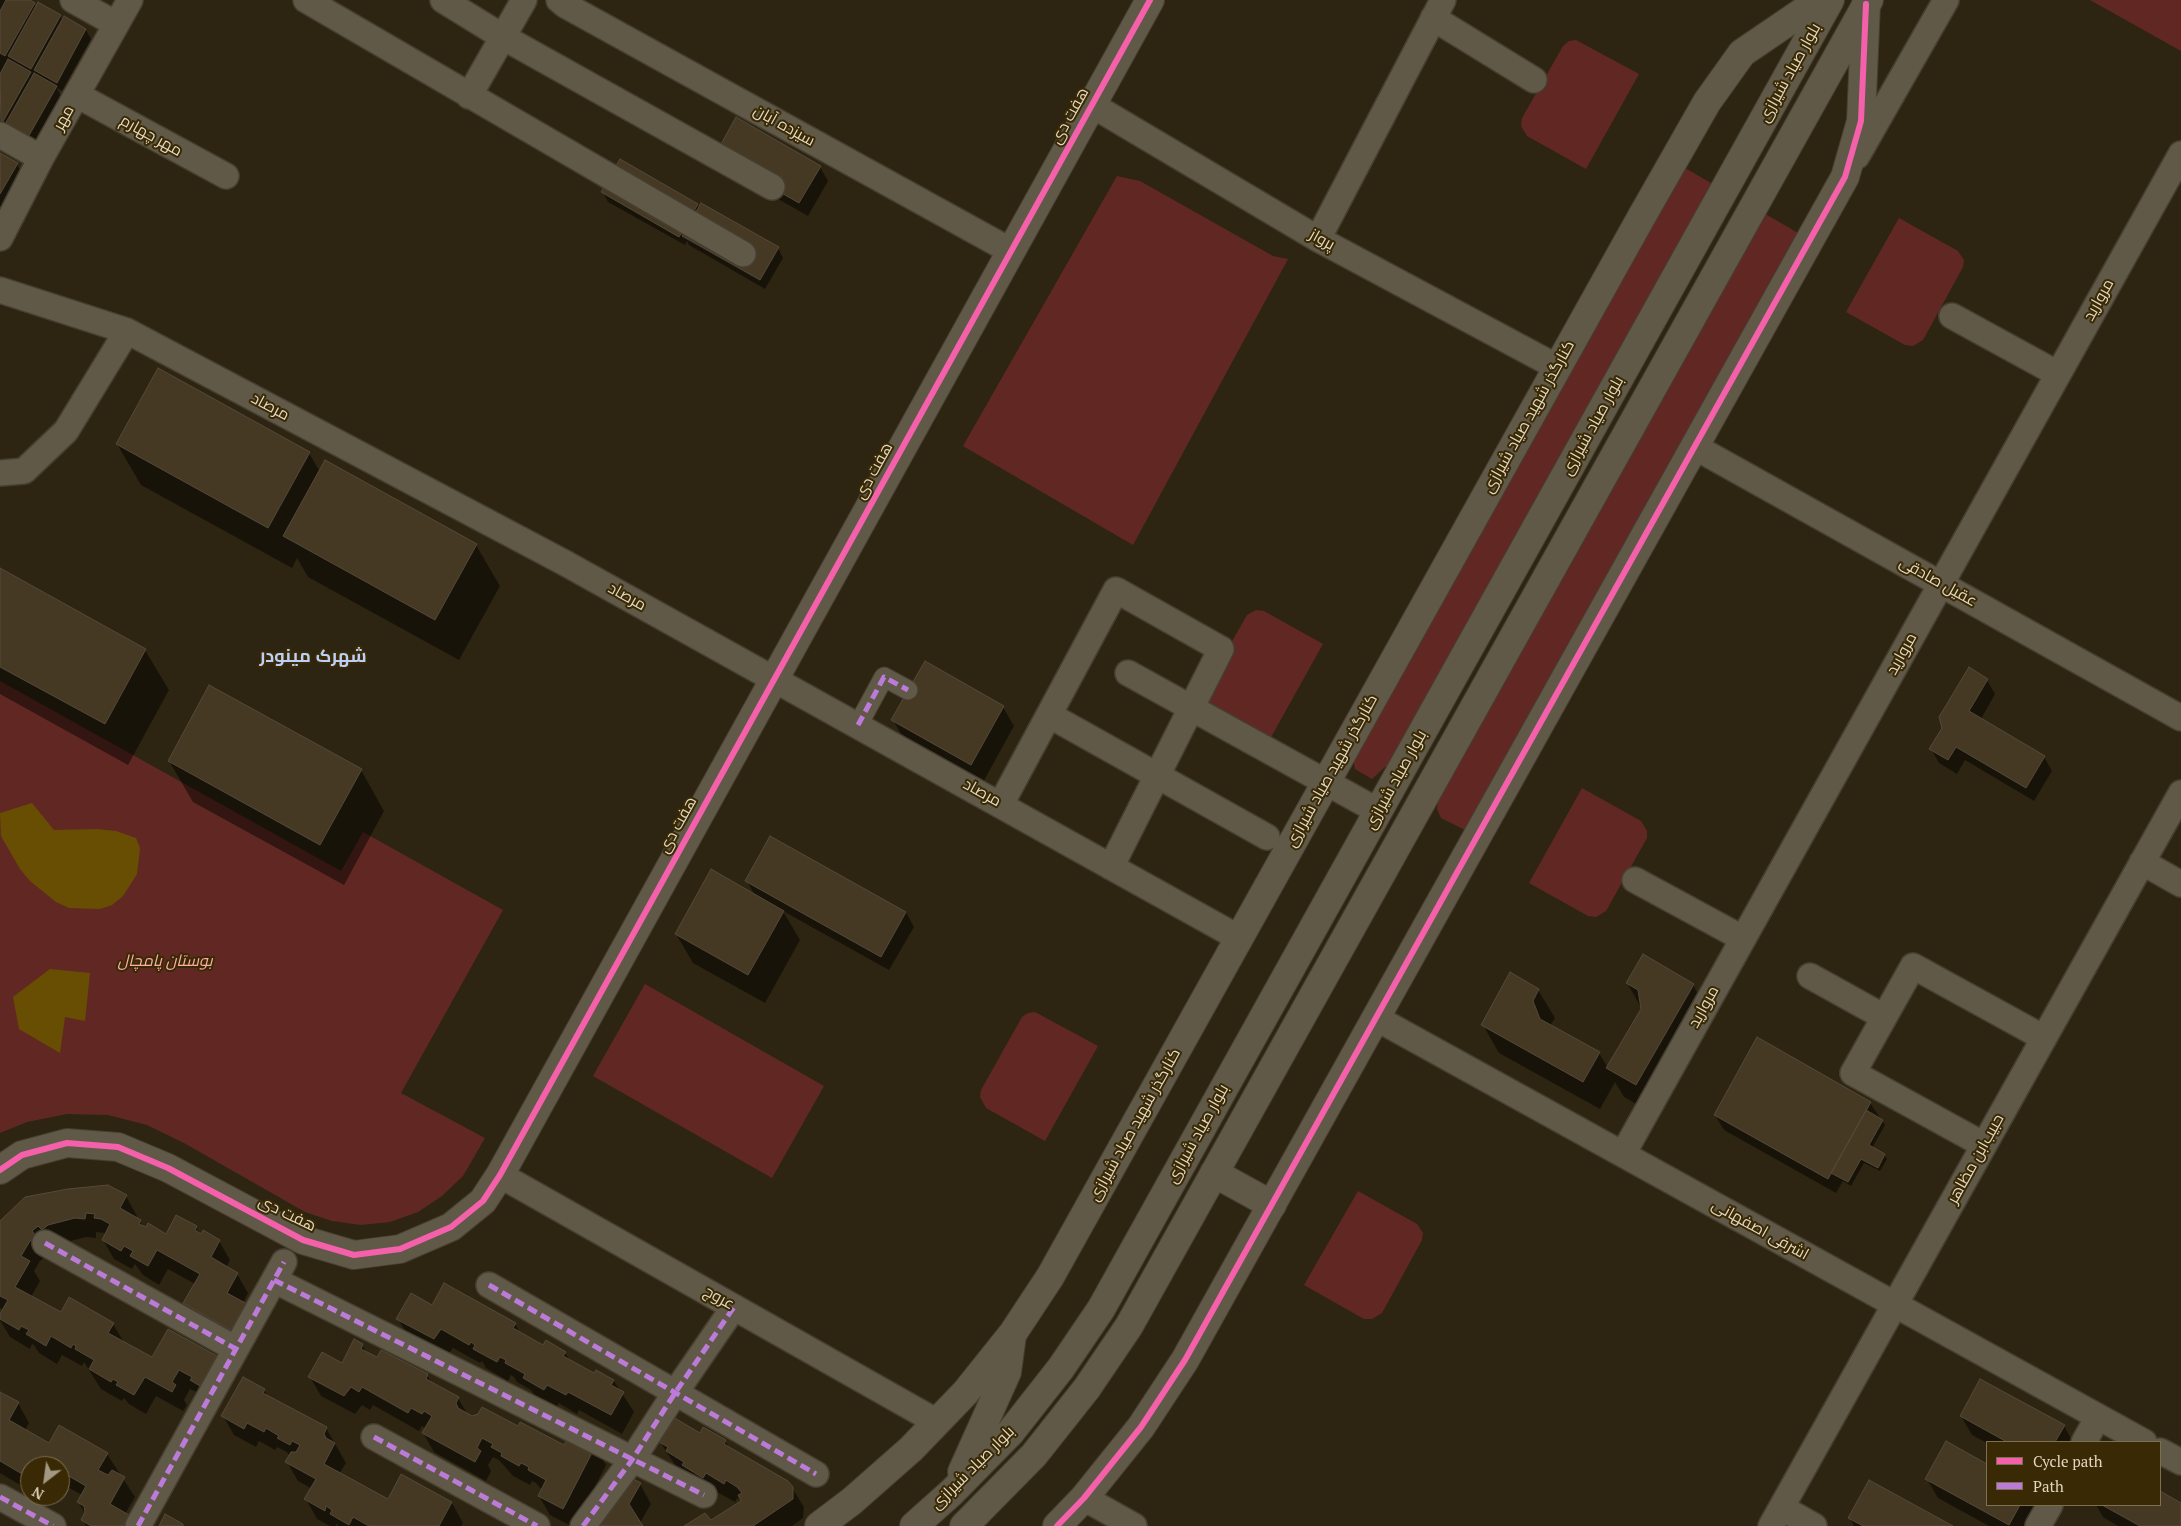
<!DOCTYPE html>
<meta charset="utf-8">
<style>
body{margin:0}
#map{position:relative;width:2181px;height:1526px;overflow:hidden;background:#2d2511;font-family:"PT Serif",serif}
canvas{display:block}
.legend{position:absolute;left:1986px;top:1441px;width:175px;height:65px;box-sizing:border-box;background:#392a05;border:1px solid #7d6f4f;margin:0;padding:6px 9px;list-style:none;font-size:15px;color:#e3d7bf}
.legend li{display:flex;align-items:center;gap:10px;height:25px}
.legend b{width:25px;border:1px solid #7d6f4f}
.north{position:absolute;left:20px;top:1456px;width:50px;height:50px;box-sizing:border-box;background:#392a05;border:1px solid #7d6f4f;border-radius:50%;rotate:210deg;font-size:14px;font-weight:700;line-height:20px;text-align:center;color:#e3d7bf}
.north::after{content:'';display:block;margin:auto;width:18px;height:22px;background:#a39982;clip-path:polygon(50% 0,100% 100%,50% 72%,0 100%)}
</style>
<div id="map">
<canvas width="2181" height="1526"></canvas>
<ul class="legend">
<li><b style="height:6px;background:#f560ab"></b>Cycle path</li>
<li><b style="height:6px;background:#bd7bd9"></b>Path</li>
</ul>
<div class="north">N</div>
</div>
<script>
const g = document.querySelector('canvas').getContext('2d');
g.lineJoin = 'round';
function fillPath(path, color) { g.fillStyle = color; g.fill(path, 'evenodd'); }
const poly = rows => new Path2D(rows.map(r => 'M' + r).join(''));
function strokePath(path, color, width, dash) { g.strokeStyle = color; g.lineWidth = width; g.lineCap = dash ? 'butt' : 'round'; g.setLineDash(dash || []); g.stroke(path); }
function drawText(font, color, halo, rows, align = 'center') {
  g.font = font + ' "PT Serif",Cairo,serif'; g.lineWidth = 4; g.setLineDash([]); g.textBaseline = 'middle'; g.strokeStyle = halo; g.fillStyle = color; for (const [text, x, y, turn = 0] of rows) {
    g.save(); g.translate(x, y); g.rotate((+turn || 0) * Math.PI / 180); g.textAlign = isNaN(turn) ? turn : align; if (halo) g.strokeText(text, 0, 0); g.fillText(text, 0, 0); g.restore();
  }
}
const green = poly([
 [2090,0,2181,0,2181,51],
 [1576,40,1639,74,1586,169,1527,136,1521,126,1522,118,1563,46,1569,41],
 [1680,165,1716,186,1394,763,1385,767,1372,779,1355,769,1353,759],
 [1117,176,1140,181,1273,256,1288,259,1133,545,963,446],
 [1762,212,1798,233,1465,830,1441,818,1437,809,1438,799],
 [1899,218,1958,251,1964,260,1963,267,1923,340,1913,346,1905,345,1846,312],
 [1256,610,1264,611,1323,644,1270,739,1208,703,1206,687,1247,615],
 [0,681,341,871,363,832,503,910,401,1093,485,1138,463,1176,442,1196,418,1212,390,1222,361,1225,332,1221,305,1212,184,1143,147,1125,108,1115,67,1114,27,1122,0,1133],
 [1582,788,1641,821,1647,831,1647,838,1606,911,1596,917,1588,916,1529,883],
 [645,984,824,1086,772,1178,593,1076],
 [1035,1012,1098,1046,1045,1141,986,1108,980,1097,981,1090,1022,1017,1028,1013],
 [1358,1191,1417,1224,1423,1233,1422,1240,1382,1313,1372,1319,1364,1319,1304,1285]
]);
const water = poly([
 [32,803,54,830,97,829,116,831,136,838,140,848,137,874,123,896,112,905,100,909,69,908,56,902,30,881,20,869,1,836,0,813],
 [50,969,90,973,85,1021,65,1017,60,1053,19,1029,13,997]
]);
const shadow = poly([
 [0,0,28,0,36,7,60,16,63,21,64,18,86,30,91,39,62,91,57,88,61,96,33,148,0,130],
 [0,154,17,164,22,173,0,212],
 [820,167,828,181,808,216,725,169],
 [603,192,697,205,699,209,778,248,783,258,765,289,689,245,687,241,685,245,608,202],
 [117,444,309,453,320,472,476,545,500,586,459,660,308,577,297,558,292,568,141,485],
 [0,570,145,650,169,690,128,765,0,694],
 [1987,680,1995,694,1981,719,2044,757,2052,771,2034,801,1965,760,1957,774,1939,763,1931,749],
 [1003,707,1014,726,982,784,904,739,893,720],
 [169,761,361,770,384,811,344,885,193,802],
 [747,881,906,912,914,927,889,970,783,911,800,940,765,1003,693,963,676,934,755,896],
 [1643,956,1693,985,1710,1014,1652,1113,1624,1097,1615,1082,1600,1109,1499,1053,1483,1025,1538,990,1555,1018,1550,1026,1599,1053,1608,1068,1642,1009,1627,983],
 [1870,1103,1885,1125,1872,1148,1884,1155,1887,1159,1880,1171,1864,1163,1851,1186,1843,1181,1836,1193,1724,1130,1715,1115],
 [126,1196,137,1216,136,1217,145,1228,166,1235,196,1227,201,1236,219,1241,230,1260,226,1268,237,1274,248,1293,243,1303,245,1350,196,1322,185,1303,195,1284,168,1269,159,1285,143,1275,135,1264,132,1269,114,1259,103,1240,106,1236,104,1233,96,1232,96,1238,86,1237,59,1244,40,1261,34,1271,40,1281,31,1297,61,1314,113,1324,125,1344,152,1359,216,1357,227,1376,199,1393,190,1389,184,1400,187,1405,183,1411,156,1396,146,1414,129,1404,124,1398,122,1401,101,1389,84,1362,82,1366,62,1355,57,1364,39,1353,34,1345,32,1344,30,1349,10,1337,0,1320,4,1310,0,1308,0,1223],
 [432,1307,515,1324,521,1334,544,1347,565,1353,571,1362,594,1375,614,1381,634,1412,622,1434,579,1410,577,1414,559,1403,556,1408,536,1397,531,1390,517,1382,514,1377,511,1375,508,1381,486,1368,482,1361,480,1363,453,1348,445,1358,409,1338,398,1319],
 [362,1345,367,1353,378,1359,427,1375,432,1384,458,1398,468,1415,519,1428,565,1447,595,1446,606,1465,575,1526,571,1526,550,1515,539,1496,542,1490,536,1483,532,1481,530,1485,513,1476,500,1461,493,1457,488,1465,491,1471,486,1481,434,1452,423,1433,426,1429,422,1426,419,1431,373,1405,370,1410,362,1405,355,1414,321,1396,310,1377,342,1364],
 [264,1389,268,1397,326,1428,346,1463,339,1474,388,1501,402,1476,452,1503,463,1523,461,1526,338,1526,337,1523,336,1526,330,1526,317,1519,306,1499,312,1489,298,1481,287,1462,290,1457,287,1452,277,1447,275,1450,259,1441,256,1447,234,1435,223,1416],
 [0,1393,18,1403,29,1423,25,1430,49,1444,107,1454,135,1497,125,1514,134,1526,86,1526,83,1520,86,1515,78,1502,82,1495,60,1483,60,1466,30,1466,30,1491,0,1473],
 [1961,1416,2064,1426,2073,1442,1987,1443,1972,1435],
 [701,1435,725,1441,730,1449,792,1488,804,1507,803,1518,792,1526,687,1526,710,1522,742,1501,737,1498,735,1502,717,1492,714,1496,679,1471,660,1442],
 [1946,1443,1987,1465,1987,1505,2039,1505,2030,1526,1989,1526,1938,1498,1927,1479],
 [640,1484,651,1504,640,1523,642,1526,593,1526],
 [2160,1492,2181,1504,2181,1526,2118,1526,2103,1517,2096,1505,2160,1505],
 [1850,1518,1950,1526,1854,1526]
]);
const building = poly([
 [6,0,30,0,35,3,5,56,0,53,0,11,6,0],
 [38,2,61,15,31,69,8,56,38,2],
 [64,16,86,29,57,83,34,70,64,16],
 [8,59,31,72,1,125,0,74,8,59],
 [34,73,57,86,27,139,4,126,34,73],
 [736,117,821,166,799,203,715,155,736,117],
 [0,153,18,163,0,194,0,153],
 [620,159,698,204,679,237,601,192,620,159],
 [701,203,779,247,760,280,682,236,701,203],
 [158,368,310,452,268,528,116,444,158,368],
 [325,460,477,544,435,620,283,536,325,460],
 [0,568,146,649,105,724,0,667,0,568],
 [925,661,1004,706,971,765,891,720,925,661],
 [1969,667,1988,679,1969,711,2045,756,2026,788,1956,747,1948,760,1929,749,1942,728,1939,717,1969,667],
 [209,685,362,769,320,845,168,761,209,685],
 [770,836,906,912,881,957,745,881,770,836],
 [711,869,784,911,748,975,675,934,711,869],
 [1643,954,1694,984,1636,1085,1606,1068,1641,1009,1638,990,1626,983,1643,954],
 [1510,972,1539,989,1533,1001,1540,1019,1600,1052,1583,1082,1481,1025,1510,972],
 [1757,1037,1871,1102,1828,1179,1714,1115,1757,1037],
 [1866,1110,1883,1120,1869,1145,1885,1154,1878,1168,1861,1159,1848,1182,1831,1173,1866,1110],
 [108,1185,127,1195,120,1208,141,1220,139,1224,146,1227,148,1223,166,1234,176,1215,197,1226,195,1230,201,1234,203,1230,220,1240,211,1257,238,1273,227,1293,249,1305,234,1332,183,1303,200,1274,157,1250,148,1266,130,1256,133,1251,124,1246,121,1251,102,1240,110,1224,101,1219,94,1218,95,1214,86,1213,85,1219,75,1218,48,1225,42,1230,38,1226,32,1231,36,1236,30,1241,21,1256,30,1261,15,1287,61,1312,69,1297,114,1323,108,1333,152,1357,168,1329,217,1356,200,1386,190,1380,192,1377,179,1370,172,1382,176,1385,172,1392,145,1377,134,1395,116,1385,118,1382,113,1379,111,1382,89,1369,94,1360,75,1349,76,1346,73,1344,71,1348,51,1336,46,1346,26,1334,29,1330,21,1326,19,1330,0,1319,0,1314,8,1300,0,1296,0,1221,25,1197,68,1189,108,1185],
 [444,1283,516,1323,513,1328,543,1345,546,1340,566,1352,563,1356,594,1373,596,1370,614,1380,611,1385,624,1392,611,1415,568,1392,566,1395,547,1385,544,1390,523,1378,525,1374,505,1363,506,1360,500,1357,497,1362,473,1349,475,1345,471,1342,469,1345,441,1329,434,1339,396,1319,411,1293,432,1305,444,1283],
 [354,1339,363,1344,361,1349,377,1357,381,1350,428,1374,426,1379,459,1397,456,1403,458,1408,472,1416,478,1414,482,1407,518,1426,520,1422,564,1445,571,1432,596,1445,563,1509,538,1496,546,1480,528,1470,529,1467,521,1463,519,1466,501,1456,502,1453,491,1447,493,1444,482,1438,477,1448,481,1451,475,1462,422,1433,432,1416,424,1411,422,1414,411,1408,408,1413,362,1387,359,1392,351,1387,344,1396,308,1377,322,1352,342,1363,354,1339],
 [243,1377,265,1389,263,1393,327,1427,324,1434,326,1438,335,1443,324,1464,388,1499,401,1474,452,1502,439,1526,369,1526,353,1517,349,1525,330,1514,332,1510,326,1506,325,1511,304,1499,316,1479,285,1462,291,1452,296,1452,300,1445,292,1441,290,1445,277,1438,279,1436,266,1428,264,1432,247,1423,244,1429,221,1416,243,1377],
 [1980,1379,2065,1425,2055,1442,2007,1442,1960,1416,1980,1379],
 [0,1392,19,1402,9,1420,49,1443,59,1425,108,1453,98,1470,108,1475,112,1470,125,1477,110,1504,129,1515,123,1526,91,1526,81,1520,85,1512,84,1506,77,1502,86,1486,60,1471,60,1466,52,1466,40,1459,36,1466,30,1466,29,1478,0,1461,0,1392],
 [673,1417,700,1433,703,1427,726,1440,724,1444,788,1481,793,1487,793,1499,753,1526,684,1526,705,1513,711,1520,741,1501,738,1495,742,1493,737,1487,726,1480,724,1484,706,1473,703,1478,682,1465,684,1462,666,1451,668,1447,659,1442,673,1417],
 [1946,1441,1987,1464,1987,1505,2020,1505,2009,1525,1925,1479,1946,1441],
 [617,1470,641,1483,629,1504,643,1526,597,1526,617,1470],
 [1869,1480,1953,1526,1863,1526,1848,1518,1869,1480],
 [2160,1491,2181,1503,2181,1526,2140,1526,2102,1505,2160,1505,2160,1491],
 [165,1514,183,1524,183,1526,159,1526,165,1514]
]);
const pedestrian = poly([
 [858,725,884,677,908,690]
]);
const minor = poly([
 [73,0,116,24],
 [306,0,743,254],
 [443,0,503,37,772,187],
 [559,0,565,5,1011,251],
 [1433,18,1534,80],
 [77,95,226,176],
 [469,96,524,0],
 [1092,105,1318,239,1557,367],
 [0,135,41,158],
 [1857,156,1946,0],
 [0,238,41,158,130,0],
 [1318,239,1443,0],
 [0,290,127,331,565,563,1239,938],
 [1952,316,2058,374],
 [1695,447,2181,718],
 [0,473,24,471,66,431,127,331],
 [1128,673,1378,811],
 [1049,715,1267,837],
 [1001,804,1116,590,1221,649,1111,867],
 [2142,862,2181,884],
 [1635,880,1742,938],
 [1810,976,1884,1017],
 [1376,1018,2144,1442],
 [1984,1145,1853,1073,1913,966,2044,1038],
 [1623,1154,2181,154],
 [500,1175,937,1422],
 [45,1243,236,1349],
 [274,1280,704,1495],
 [489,1285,816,1474],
 [374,1437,537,1526],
 [2084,1442,2098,1417],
 [2160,1451,2181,1462],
 [0,1497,53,1526],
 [1084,1498,1134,1526],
 [1782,1508,1814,1526],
 [138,1526,284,1262],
 [583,1526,632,1460,675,1393,734,1307],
 [1771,1526,2181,793],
 [2038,1526,2050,1505]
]);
const tertiary = poly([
 [0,1170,22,1155,67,1143,118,1147,168,1168,303,1240,354,1255,400,1249,451,1227,483,1201,500,1175,1150,0],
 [1057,1526,1084,1498,1141,1427,1185,1360,1845,177,1861,121,1866,4]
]);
const secondary = poly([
 [1214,1173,1272,1205],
 [962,1472,1007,1372,1012,1335],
 [819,1526,852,1501,911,1449,965,1393,1013,1333,1050,1277,1642,216,1707,102,1742,53,1820,0],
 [914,1526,952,1492,1010,1433,1061,1368,1101,1309,1830,0],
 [964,1526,1034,1455,1087,1388,1129,1326,1869,0]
]);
const quiet = poly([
 [858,725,884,677,908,690],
 [45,1243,236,1349],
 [274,1280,704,1495],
 [489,1285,816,1474],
 [374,1437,537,1526],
 [0,1497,53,1526],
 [138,1526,284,1262],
 [583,1526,632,1460,675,1393,734,1307]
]);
const cycleway = poly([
 [0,1170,22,1155,67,1143,118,1147,168,1168,303,1240,354,1255,400,1249,451,1227,483,1201,500,1175,1150,0],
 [1057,1526,1084,1498,1141,1427,1185,1360,1845,177,1861,121,1866,4]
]);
const streetNames = [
 ["بلوار صیاد شیرازی",1790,73,-61],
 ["هفت دی",1070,116,-61],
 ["مهر",64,118,-61],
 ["سیزده آبان",784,126,29],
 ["مهر چهارم",151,136,29],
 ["پرواز",1322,240,29],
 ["مروارید",2099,300,-61],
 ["مرصاد",270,407,28],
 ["کنارگذر شهید صیاد شیرازی",1529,417,-61],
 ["بلوار صیاد شیرازی",1593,426,-61],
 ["هفت دی",874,471,-61],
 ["عقیل صادقی",1938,582,29],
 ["مرصاد",627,597,29],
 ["مروارید",1902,654,-61],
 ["کنارگذر شهید صیاد شیرازی",1332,771,-61],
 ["بلوار صیاد شیرازی",1396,780,-61],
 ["مرصاد",982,793,29],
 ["هفت دی",678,825,-61],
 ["مروارید",1704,1007,-61],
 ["کنارگذر شهید صیاد شیرازی",1135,1125,-61],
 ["بلوار صیاد شیرازی",1198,1134,-61],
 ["حبیب‌ابن مظاهر",1976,1159,-61],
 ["هفت دی",287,1214,26],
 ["اشرفی اصفهانی",1760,1230,29],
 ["عروج",719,1298,29],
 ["بلوار صیاد شیرازی",973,1468,-45]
];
const parkNames = [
 ["بوستان پامچال",165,961]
];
const neighbourhoodNames = [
 ["شهرک مینودر",313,657]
];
fillPath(green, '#612823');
fillPath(water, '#684e02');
fillPath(shadow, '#0007');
fillPath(building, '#463924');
strokePath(building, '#54493a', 1);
strokePath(pedestrian, '#463f31', 21);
strokePath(minor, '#463f31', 28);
strokePath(tertiary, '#463f31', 30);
strokePath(secondary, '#463f31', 30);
strokePath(pedestrian, '#605948', 19);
strokePath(minor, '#605948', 25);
strokePath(tertiary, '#605948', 28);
strokePath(secondary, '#605948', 28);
strokePath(quiet, '#bd7bd9', 5, [10, 5]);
strokePath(cycleway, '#f560ab', 6);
drawText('16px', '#e3d7bf', '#392a05', streetNames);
drawText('italic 16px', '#feaca4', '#392a05', parkNames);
drawText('bold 18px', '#bccff7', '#392a05', neighbourhoodNames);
</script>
